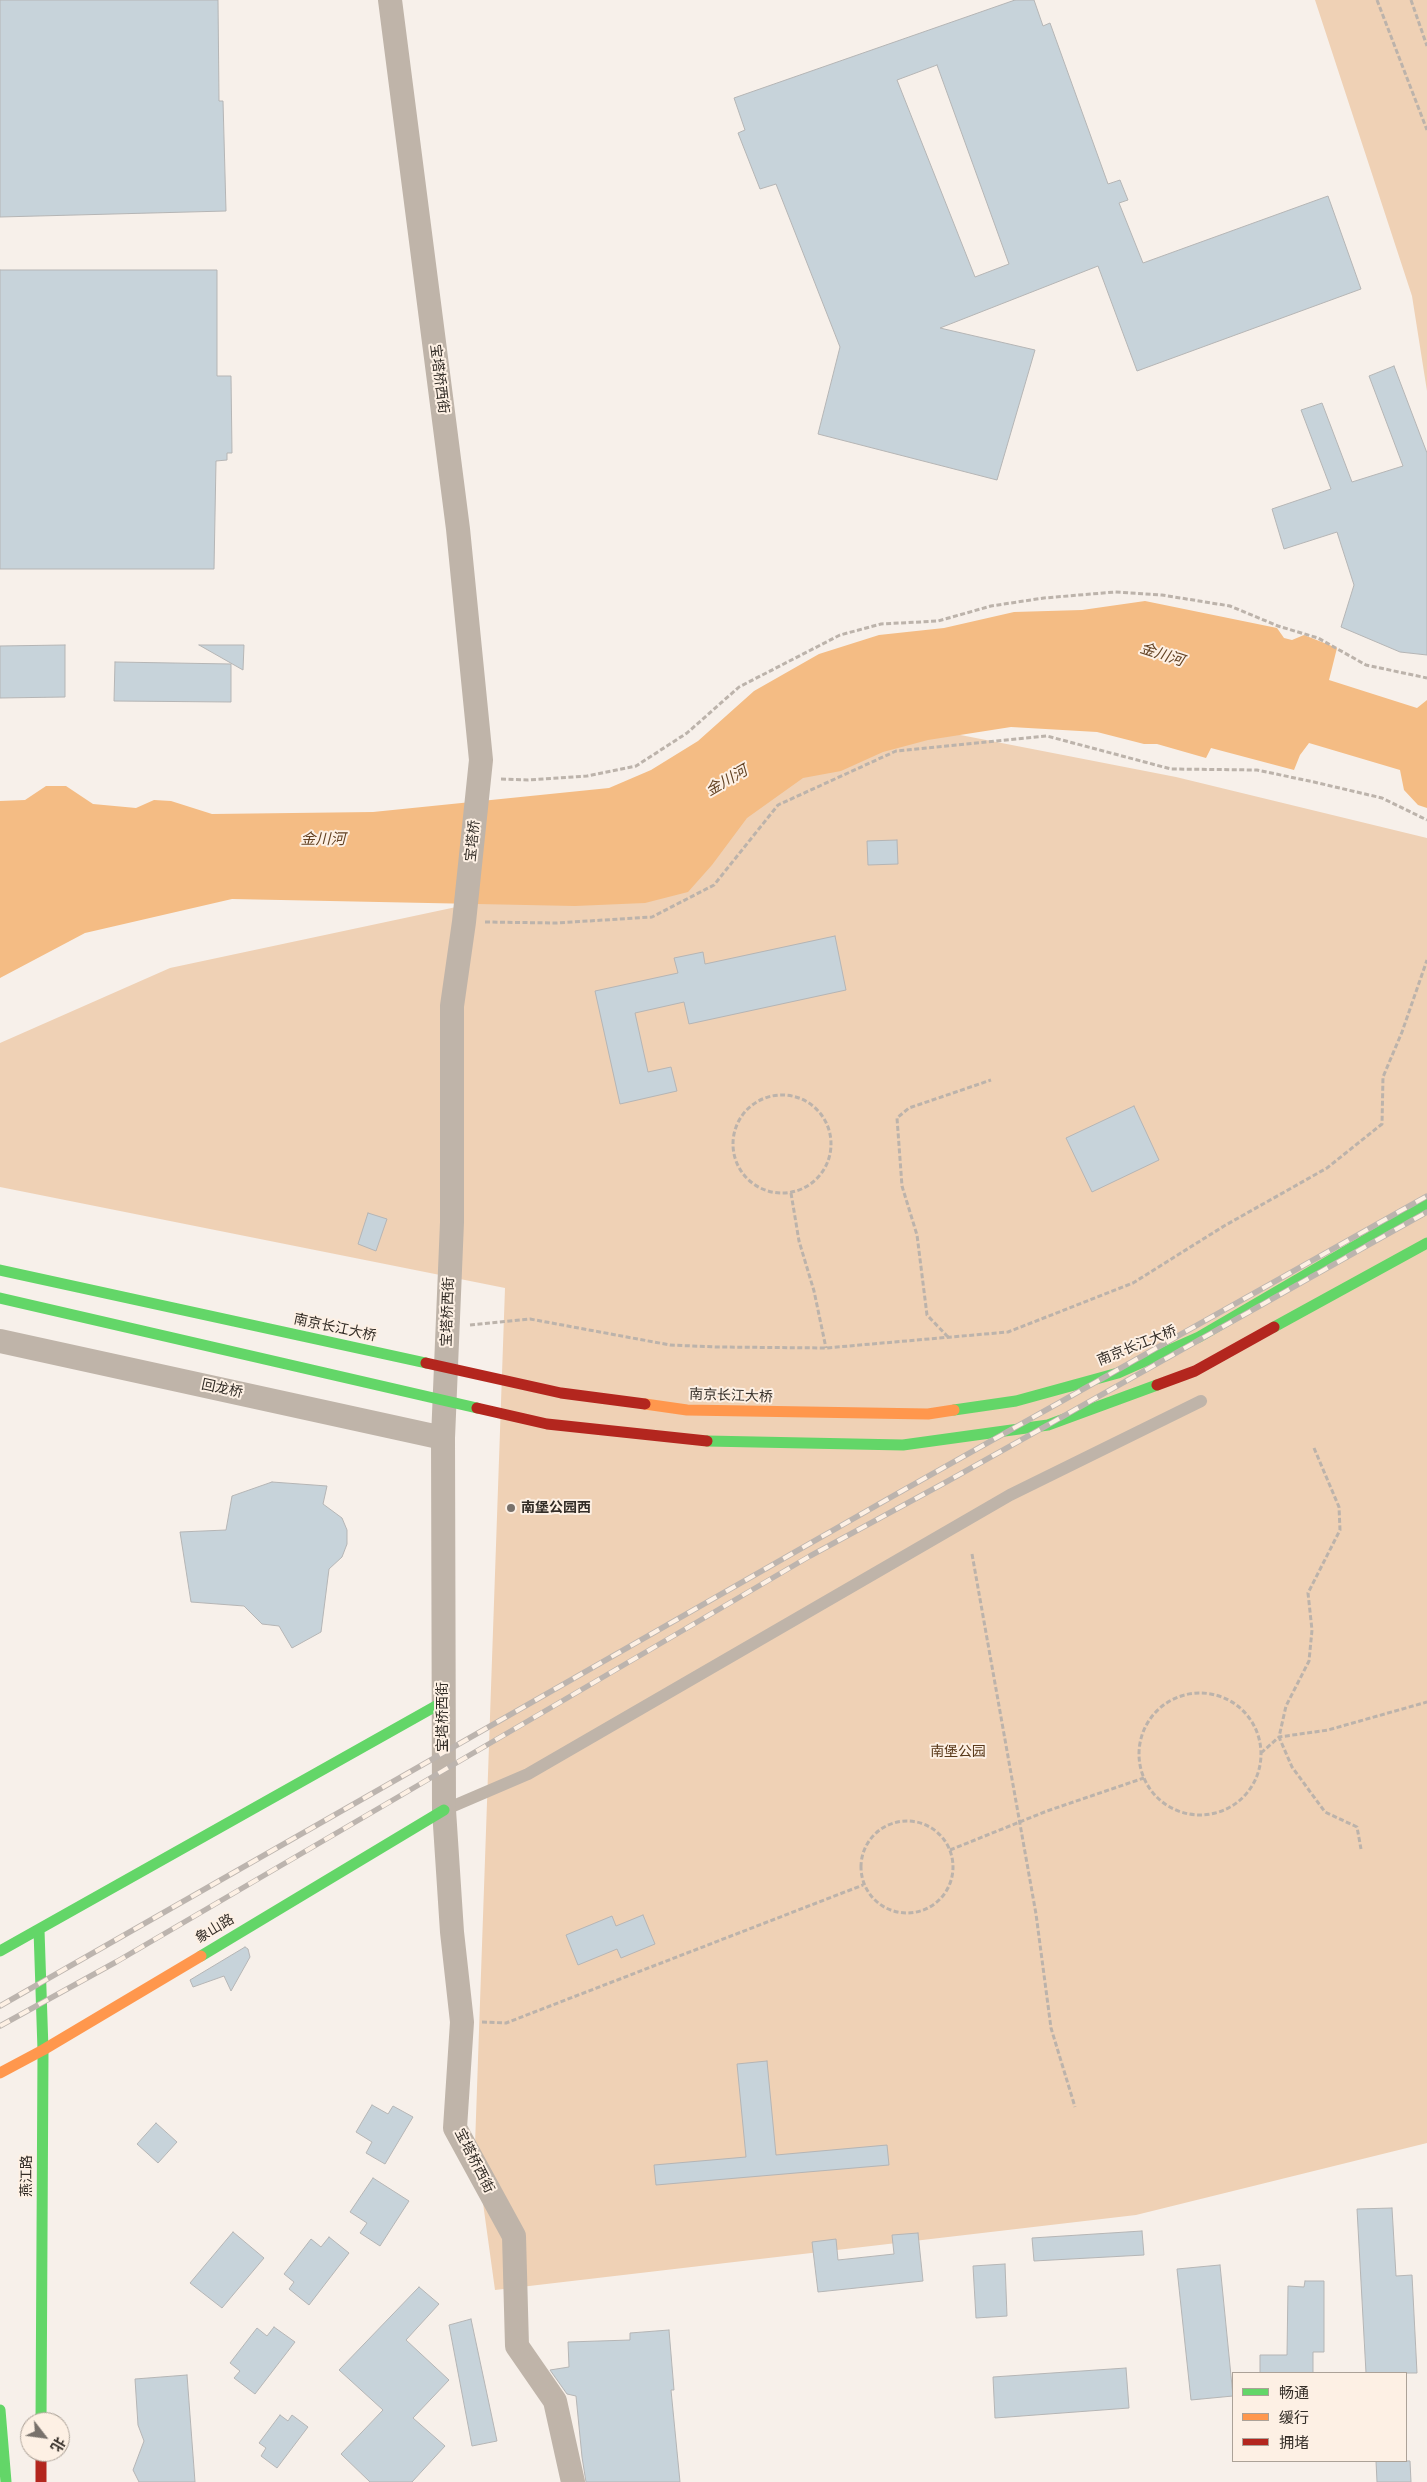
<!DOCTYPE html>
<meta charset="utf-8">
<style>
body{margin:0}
#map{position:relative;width:1427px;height:2482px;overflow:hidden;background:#f7f0ea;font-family:"Fira Sans Condensed","Noto Sans SC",sans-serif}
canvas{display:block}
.legend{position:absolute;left:1232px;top:2372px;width:175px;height:90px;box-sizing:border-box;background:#fdf0e4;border:1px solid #aca298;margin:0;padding:6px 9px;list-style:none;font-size:15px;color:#332d27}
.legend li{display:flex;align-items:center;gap:10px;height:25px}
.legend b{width:25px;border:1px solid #aca298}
.north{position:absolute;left:20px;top:2412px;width:50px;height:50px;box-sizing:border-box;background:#fdf0e4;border:1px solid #aca298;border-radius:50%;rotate:120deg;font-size:14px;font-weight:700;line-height:20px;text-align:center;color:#332d27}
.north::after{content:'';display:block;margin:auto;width:18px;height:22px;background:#78716b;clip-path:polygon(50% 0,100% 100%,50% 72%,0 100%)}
</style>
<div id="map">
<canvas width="1427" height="2482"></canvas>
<ul class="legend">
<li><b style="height:6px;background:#63d668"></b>畅通</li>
<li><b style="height:6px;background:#ff974d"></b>缓行</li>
<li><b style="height:6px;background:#b3261e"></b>拥堵</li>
</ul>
<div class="north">北</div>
</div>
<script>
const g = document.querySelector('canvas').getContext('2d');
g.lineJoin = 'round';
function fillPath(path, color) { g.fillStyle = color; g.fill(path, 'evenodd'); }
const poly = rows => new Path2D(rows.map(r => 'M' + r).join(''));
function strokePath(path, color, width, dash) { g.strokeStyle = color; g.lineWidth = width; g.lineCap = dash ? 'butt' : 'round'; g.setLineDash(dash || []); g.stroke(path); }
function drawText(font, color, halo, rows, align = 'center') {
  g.font = font + ' "Fira Sans Condensed","Noto Sans SC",sans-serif'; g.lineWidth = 4; g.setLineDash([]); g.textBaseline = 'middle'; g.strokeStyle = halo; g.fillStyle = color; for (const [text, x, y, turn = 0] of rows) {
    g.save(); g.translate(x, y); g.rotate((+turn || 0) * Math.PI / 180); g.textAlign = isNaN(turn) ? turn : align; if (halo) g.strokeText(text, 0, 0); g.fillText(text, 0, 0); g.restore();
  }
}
const green = poly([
 [1315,0,1427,0,1427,391,1412,296],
 [904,724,1176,777,1427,838,1427,2143,1136,2215,495,2290,475,2145,505,1288,0,1187,0,1043,170,968,536,890]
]);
const water = poly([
 [1145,601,1277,628,1284,638,1292,640,1304,635,1337,648,1329,680,1417,708,1427,700,1427,808,1418,805,1404,790,1400,770,1309,743,1300,755,1294,770,1211,748,1206,758,1157,744,1144,744,1097,732,1011,727,928,740,883,752,841,771,803,778,747,818,712,865,688,892,645,903,575,906,232,899,85,933,0,978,0,801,25,800,46,786,66,786,93,804,136,808,154,800,171,801,212,814,373,812,609,788,651,770,698,741,754,691,819,654,879,635,944,628,1014,612,1082,610]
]);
const building = poly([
 [0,0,218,0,219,101,223,101,226,211,0,217,0,0],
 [1015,0,1034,0,1043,26,1050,23,1108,184,1120,180,1128,200,1119,203,1143,263,1328,196,1361,289,1137,371,1098,266,940,328,1035,350,997,480,818,434,840,347,776,184,760,189,738,133,745,130,734,98,1015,0],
 [937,65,1009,264,975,277,897,80,937,65],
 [0,270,217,270,217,376,231,376,232,453,227,453,227,460,216,461,214,569,0,569,0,270],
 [1394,366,1427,453,1427,655,1400,652,1341,627,1354,585,1337,532,1284,549,1272,509,1331,489,1301,410,1322,403,1352,482,1403,466,1369,376,1394,366],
 [65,645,65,697,0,698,0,646,65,645],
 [199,645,244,645,243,670,199,645],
 [115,662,231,664,231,702,114,701,115,662],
 [897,840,898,864,868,865,867,841,897,840],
 [835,936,846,990,689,1024,684,1002,635,1013,648,1072,671,1067,677,1091,620,1104,595,991,678,973,674,958,703,952,705,964,835,936],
 [1134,1106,1159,1160,1092,1192,1066,1138,1134,1106],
 [368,1213,387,1219,376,1251,358,1244,368,1213],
 [272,1482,327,1486,323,1504,342,1518,347,1530,347,1544,342,1557,329,1569,321,1632,292,1648,279,1626,262,1624,244,1606,191,1602,180,1532,226,1530,232,1496,272,1482],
 [643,1915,655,1944,621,1958,617,1949,578,1965,566,1935,612,1916,616,1926,643,1915],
 [245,1947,248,1949,250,1957,231,1991,224,1976,193,1987,190,1980,245,1947],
 [767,2061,776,2155,887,2145,889,2165,656,2185,654,2165,746,2157,737,2064,767,2061],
 [372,2105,388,2114,393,2106,413,2117,385,2164,366,2153,372,2142,356,2132,372,2105],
 [156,2123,177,2142,158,2163,137,2144,156,2123],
 [373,2178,409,2201,380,2246,360,2233,367,2223,350,2212,373,2178],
 [1392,2208,1396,2276,1412,2275,1417,2373,1366,2373,1357,2209,1392,2208],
 [1142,2231,1144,2255,1034,2261,1032,2238,1142,2231],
 [233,2232,264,2258,222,2308,190,2283,233,2232],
 [918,2233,923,2281,818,2292,812,2242,836,2239,838,2260,894,2254,892,2235,918,2233],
 [329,2237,349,2253,309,2305,289,2289,294,2282,284,2274,311,2239,321,2247,329,2237],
 [1005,2264,1007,2316,976,2318,973,2266,1005,2264],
 [1220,2265,1233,2396,1191,2400,1177,2269,1220,2265],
 [1305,2281,1324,2281,1324,2352,1313,2352,1313,2373,1260,2373,1260,2355,1287,2355,1288,2286,1304,2287,1305,2281],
 [419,2287,439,2304,406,2340,449,2380,413,2418,445,2446,412,2482,370,2482,341,2454,383,2410,339,2370,419,2287],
 [471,2319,497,2441,472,2446,449,2325,471,2319],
 [274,2327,295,2342,255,2394,234,2378,240,2371,230,2363,257,2328,267,2336,274,2327],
 [669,2330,674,2390,671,2390,680,2482,586,2482,582,2457,576,2396,567,2394,550,2370,569,2367,568,2342,630,2340,630,2333,669,2330],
 [1126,2368,1129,2408,995,2418,993,2377,1126,2368],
 [187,2375,195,2482,139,2482,133,2470,144,2441,138,2425,135,2379,187,2375],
 [280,2415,288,2421,292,2415,308,2427,277,2468,261,2456,266,2448,259,2443,280,2415],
 [1376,2461,1410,2461,1411,2482,1377,2482,1376,2461]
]);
const path = poly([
 [1377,0,1427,130],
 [1411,0,1427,46],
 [501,779,528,780,587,776,636,766,687,733,739,687,840,635,881,624,938,621,991,606,1044,598,1115,592,1162,595,1230,606,1278,626,1318,638,1366,665,1427,678],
 [485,922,556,923,652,917,714,885,778,805,896,751,1047,736,1171,769,1257,770,1314,782,1382,798,1427,820],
 '733 1144a49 49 0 1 1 98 0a49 49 0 1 1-98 0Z',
 [791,1193,799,1241,814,1291,826,1348],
 [470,1325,530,1319,670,1345,717,1347,826,1348,1008,1332,1133,1283,1224,1226,1327,1168,1382,1124,1383,1077,1402,1032,1427,960],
 [948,1337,927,1315,917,1235,902,1186,897,1118,909,1108,991,1080],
 [1314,1448,1339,1507,1340,1530,1308,1593,1312,1630,1309,1661,1286,1706,1279,1737,1292,1767,1325,1812,1357,1827,1361,1849],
 [972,1554,1036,1914,1051,2028,1075,2107],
 '1139 1754a61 61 0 1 1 122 0a61 61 0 1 1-122 0Z',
 [1261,1753,1279,1737,1328,1730,1427,1702],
 '861 1867a46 46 0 1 1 92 0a46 46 0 1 1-92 0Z',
 [950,1850,1047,1811,1144,1778],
 [482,2022,506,2023,863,1885]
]);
const lane = poly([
 [444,1810,528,1774,1010,1495,1201,1401]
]);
const street = poly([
 [390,0,458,529,481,760,464,922,452,1006,452,1222,443,1438,444,1810,452,1932,462,2022,455,2128,514,2236,517,2346,555,2401,573,2482],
 [0,1341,443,1438]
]);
const fast = poly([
 [0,1270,426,1363],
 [0,1298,477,1408],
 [1274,1327,1427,1243],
 [954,1410,1016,1401,1118,1373,1199,1337,1427,1204],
 [707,1441,903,1445,1048,1425,1157,1385],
 [39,1930,43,2050,41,2422],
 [0,1951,443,1702],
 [201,1956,444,1810],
 [0,2410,6,2482]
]);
const slow = poly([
 [645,1404,687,1410,928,1414,954,1410],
 [0,2073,43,2050,201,1956]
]);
const jam = poly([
 [426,1363,561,1393,645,1404],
 [1157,1385,1195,1371,1274,1327],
 [477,1408,547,1424,707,1441],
 [41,2452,41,2482]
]);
const rail = poly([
 [0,2006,893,1496,1427,1196],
 [0,2026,116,1962,810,1556,948,1481,1427,1212]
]);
const markers = [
 [511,1508,5,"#78716b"]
];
const streetNames = [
 ["宝塔桥西街",439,379,83],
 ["宝塔桥",473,841,-84],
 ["宝塔桥西街",448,1312,-88],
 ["南京长江大桥",335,1328,12],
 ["南京长江大桥",1137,1346,-22],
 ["回龙桥",222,1389,12],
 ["南京长江大桥",731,1396,2],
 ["宝塔桥西街",443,1717,-90],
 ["象山路",215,1929,-31],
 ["宝塔桥西街",474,2161,63],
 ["燕江路",27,2176,-90]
];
const poiNames = [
 ["南堡公园西",521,1508]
];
const parkNames = [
 ["南堡公园",958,1752]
];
const waterNames = [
 ["金川河",1162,655,18],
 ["金川河",727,781,-30],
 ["金川河",323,840]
];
fillPath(green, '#efd1b5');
fillPath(water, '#f4bc84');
fillPath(building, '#c7d3da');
strokePath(building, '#b5b5b5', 1);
strokePath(path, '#bcb3ab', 3, [5, 2.5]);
strokePath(lane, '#bfb4a9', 12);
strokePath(street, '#bfb4a9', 24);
strokePath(fast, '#63d668', 11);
strokePath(slow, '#ff974d', 11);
strokePath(jam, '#b3261e', 11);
strokePath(rail, '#bcb4ae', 5.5);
strokePath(rail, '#fdf0e4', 4, [11]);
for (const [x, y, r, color] of markers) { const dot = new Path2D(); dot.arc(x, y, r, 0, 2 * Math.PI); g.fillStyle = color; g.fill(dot); strokePath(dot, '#fdf0e4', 2); }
drawText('14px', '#332d27', '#fdf0e4', streetNames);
drawText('bold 14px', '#332d27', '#fdf0e4', poiNames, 'left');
drawText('14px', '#59391a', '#fdf0e4', parkNames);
drawText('italic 15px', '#634223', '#fdf0e4', waterNames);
</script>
